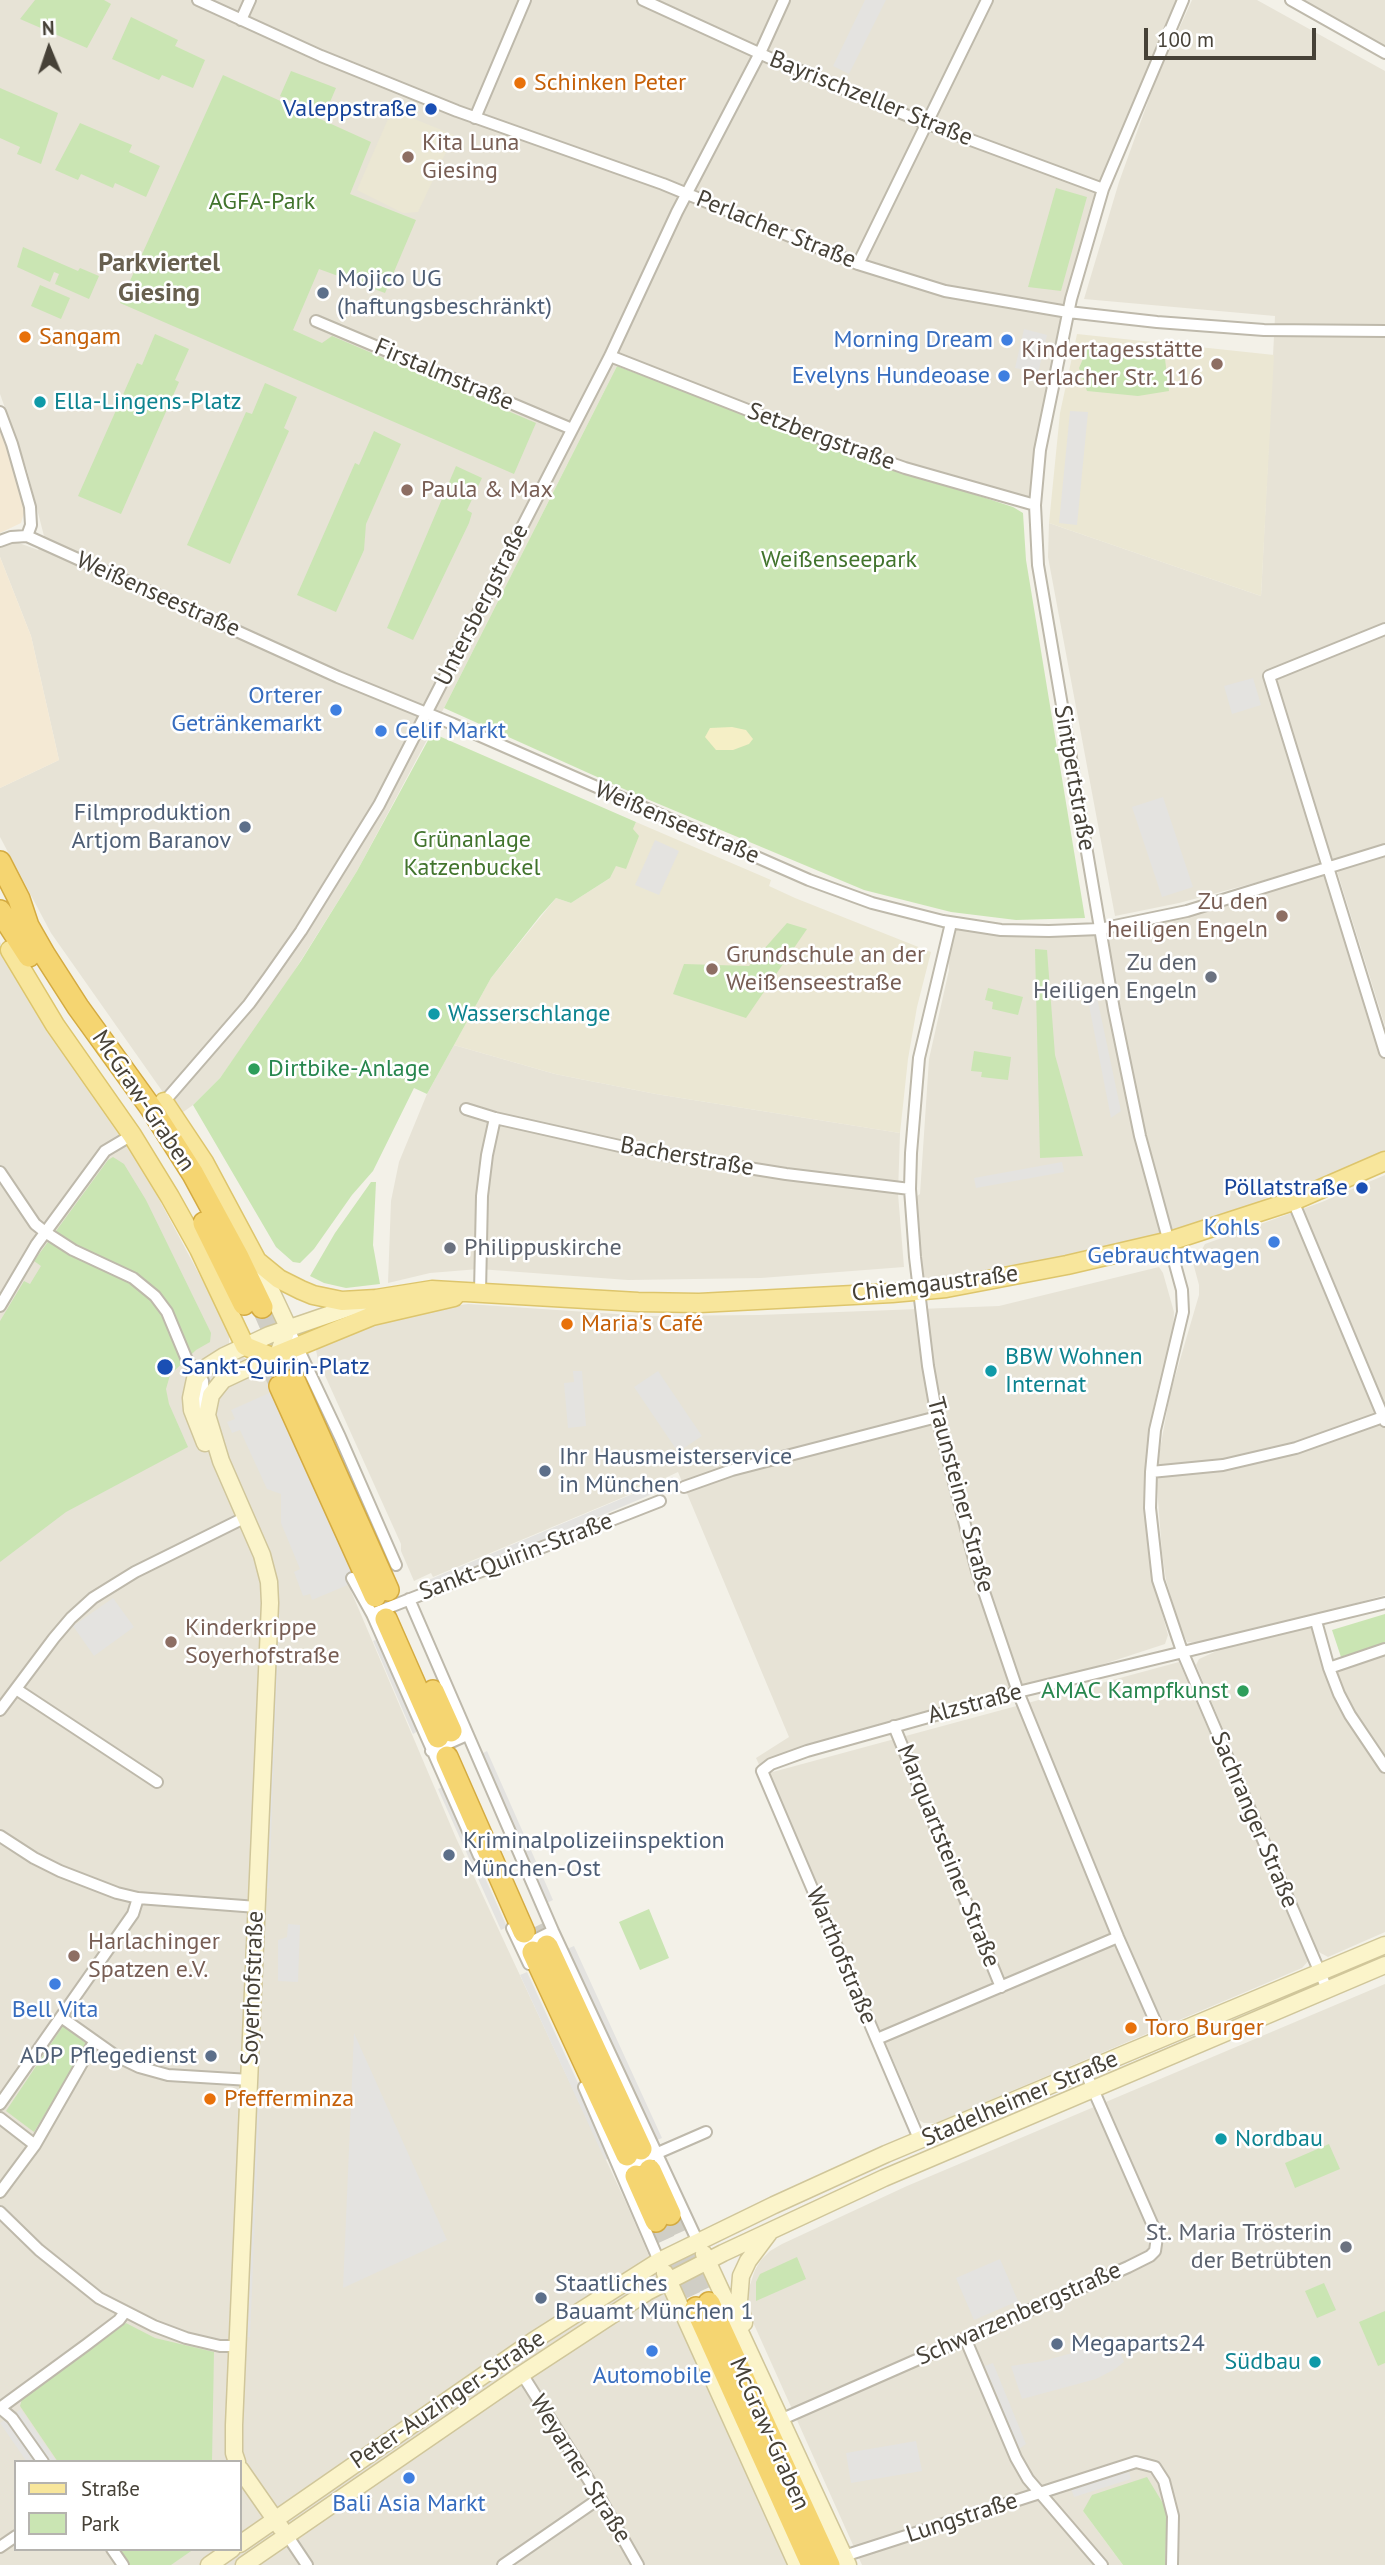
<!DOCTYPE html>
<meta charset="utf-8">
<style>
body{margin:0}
#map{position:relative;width:1385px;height:2565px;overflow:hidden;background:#f3f1e8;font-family:"PT Sans",sans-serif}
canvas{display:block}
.legend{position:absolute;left:14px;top:2460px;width:228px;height:91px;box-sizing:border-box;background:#fff;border:2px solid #b5b3af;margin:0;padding:9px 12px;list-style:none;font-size:21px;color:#464137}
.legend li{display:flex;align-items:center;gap:14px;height:35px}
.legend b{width:35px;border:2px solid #b5b3af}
.north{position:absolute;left:14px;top:14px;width:70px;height:70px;-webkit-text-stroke:5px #fff;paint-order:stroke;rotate:358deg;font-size:19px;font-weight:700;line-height:28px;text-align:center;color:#464137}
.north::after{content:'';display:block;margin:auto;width:24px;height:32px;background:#464137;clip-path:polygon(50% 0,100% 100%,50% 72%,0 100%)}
.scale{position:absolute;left:1144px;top:28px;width:172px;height:32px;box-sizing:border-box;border:4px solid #464137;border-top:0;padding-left:9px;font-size:21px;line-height:24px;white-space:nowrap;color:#464137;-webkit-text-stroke:5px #fff;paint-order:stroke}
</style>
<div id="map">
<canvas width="1385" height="2565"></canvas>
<ul class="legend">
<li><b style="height:9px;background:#f8e69c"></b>Straße</li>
<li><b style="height:19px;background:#cae5b3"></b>Park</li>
</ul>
<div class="north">N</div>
<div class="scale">100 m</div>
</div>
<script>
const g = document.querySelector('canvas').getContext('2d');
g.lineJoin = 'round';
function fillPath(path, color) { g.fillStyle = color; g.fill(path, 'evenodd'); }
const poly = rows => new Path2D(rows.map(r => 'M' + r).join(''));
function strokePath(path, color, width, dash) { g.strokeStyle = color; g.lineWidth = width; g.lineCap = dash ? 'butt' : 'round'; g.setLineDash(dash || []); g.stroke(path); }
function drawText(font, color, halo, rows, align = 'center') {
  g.font = font + ' "PT Sans",sans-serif'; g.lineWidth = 5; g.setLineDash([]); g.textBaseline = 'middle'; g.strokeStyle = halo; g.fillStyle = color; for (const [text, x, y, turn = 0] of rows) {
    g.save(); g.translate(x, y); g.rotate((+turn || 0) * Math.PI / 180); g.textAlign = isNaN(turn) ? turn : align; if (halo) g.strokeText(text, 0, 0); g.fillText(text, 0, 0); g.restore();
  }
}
const residential = poly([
 [0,0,1183,0,1103,189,1071,299,1035,505,905,468,611,357,617,366,444,708,357,871,278,997,220,1078,193,1105,179,1115,51,933,0,837,0,788,59,760,31,636,0,557,0,547,12,543,19,543,38,550,44,536,27,470,0,394],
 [1192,0,1257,0,1385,71,1385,844,1258,882,1179,903,1115,916,1048,557,1049,523,1261,596,1275,316,1084,299,1119,182,1155,82],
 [1291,0,1385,0,1385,53],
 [1385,854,1385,1026,1337,871,1345,866],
 [1328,868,1385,1052,1385,1161,1232,1222,918,1290,911,1200,920,1194,929,1059,949,970,947,940,951,923,1049,931,1187,911],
 [0,942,15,970,121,1128,215,1304,229,1335,229,1343,275,1387,352,1574,351,1591,456,1838,627,2205,674,2314,789,2565,0,2565],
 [16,2462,240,2462,240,2549,16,2549],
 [454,1045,555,1074,656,1094,900,1133,898,1194,904,1267,761,1278,628,1280,479,1269,430,1273,388,1283,391,1201,399,1162,427,1094],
 [1385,1175,1385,1595,1329,1611,1195,1643,1187,1642,1178,1621,1166,1580,1162,1553,1157,1486,1159,1455,1170,1394,1199,1295,1199,1285,1192,1259,1194,1254,1201,1251,1205,1244,1322,1202],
 [1159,1267,1163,1273,1174,1312,1173,1335,1157,1392,1149,1429,1145,1508,1153,1580,1168,1635,1165,1644,1018,1692,894,1726,762,1771,756,1758,789,1737,678,1472,631,1494,433,1577,431,1573,414,1581,401,1551,401,1544,318,1360,315,1345,373,1322,434,1308,468,1304,646,1316,759,1315,999,1306],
 [1316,1621,1329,1667,1385,1649,1385,1932,1328,1957,1317,1951,1196,1665,1199,1659,1252,1635],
 [1179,1662,1287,1912,1291,1911,1311,1958,1302,1968,936,2123,924,2123,919,2120,769,1773],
 [1385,1984,1385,2565,1165,2565,1167,2510,1083,2511,1123,2565,862,2565,748,2311,748,2291,755,2270,761,2260,770,2251,782,2244,907,2186]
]);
const commercial = poly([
 [0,426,25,510,21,523,0,533],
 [0,557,31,636,59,760,0,788]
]);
const education = poly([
 [392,110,454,135,418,212,403,213,357,190],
 [1077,334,1274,355,1261,596,1049,523,1060,413],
 [636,822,771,880,769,886,795,898,931,952,917,1007,908,1059,900,1133,656,1094,555,1074,454,1045,491,978,556,898,571,903,610,878]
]);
const green = poly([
 [35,0,104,0,111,4,87,48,20,19],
 [131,17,178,40,175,46,205,60,193,88,162,75,159,80,112,59],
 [291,71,336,88,324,116,280,96],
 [223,75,371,142,350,194,416,220,385,293,319,269,293,330,322,343,332,336,536,423,514,474,120,303],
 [0,88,58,113,41,164,17,154,20,147,0,138],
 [80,123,132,145,129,152,160,166,146,197,115,183,113,188,81,174,78,180,55,170],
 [1056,188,1087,197,1061,291,1028,287],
 [23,247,78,271,80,268,99,276,89,299,55,284,59,274,54,272,50,282,17,267],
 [40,285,70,298,61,319,31,306],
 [155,334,189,349,175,380,179,382,121,514,78,496,137,363,142,365],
 [1089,345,1164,351,1169,391,1138,396,1087,391,1079,368],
 [617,366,842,451,1013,507,1023,513,1026,560,1085,918,1016,920,951,912,864,890,635,794,444,708],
 [265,383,297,397,284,428,289,431,230,564,187,545,246,412,252,414],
 [374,431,401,444,366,524,364,550,336,612,297,595,355,463,359,465],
 [456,466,482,478,467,510,472,513,469,523,413,640,387,628],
 [432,733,636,822,633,829,639,836,626,869,616,866,610,878,571,903,556,898,540,916,491,978,427,1094,414,1088,373,1171,352,1195,314,1249,300,1263,293,1262,276,1247,193,1105,220,1078,301,961,357,871],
 [787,923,807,929,746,1018,673,994,684,964,749,966],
 [1035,949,1047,950,1055,1055,1083,1156,1040,1158],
 [988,988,1023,997,1018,1015,992,1009,993,1002,985,1000],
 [974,1051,1011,1057,1008,1080,981,1077,982,1072,971,1071],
 [113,1157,124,1164,146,1200,211,1333,210,1342,196,1350,170,1375,166,1389,169,1404,188,1447,66,1512,0,1562,0,1321,24,1281,30,1284,41,1266,34,1261,108,1160],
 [371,1182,376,1182,373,1245,380,1284,346,1288,324,1283,310,1276,335,1233],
 [1385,1614,1385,1643,1341,1657,1332,1630],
 [649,1909,669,1958,640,1970,619,1922],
 [63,2026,87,2044,34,2132,6,2111],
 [1329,2144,1340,2169,1295,2188,1285,2163],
 [797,2257,806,2279,756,2301,756,2282,760,2274],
 [1324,2283,1336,2310,1317,2318,1305,2291],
 [1385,2311,1385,2363,1378,2366,1359,2322],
 [126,2323,155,2338,214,2352,212,2462,58,2462,20,2406,22,2399],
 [1147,2477,1167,2510,1165,2565,1123,2565,1083,2511,1092,2495],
 [119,2549,194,2549,171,2565,130,2565]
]);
const sand = poly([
 [732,727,746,730,753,739,749,744,733,750,716,750,705,737,710,728]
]);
const parking = poly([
 [865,0,886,0,849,74,833,66],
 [1024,329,1047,335,1036,382,1024,379,1026,370,1015,368],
 [1070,411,1088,412,1077,525,1059,523],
 [1253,678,1261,705,1232,714,1224,686],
 [1163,797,1193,887,1162,897,1132,807],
 [655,840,679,851,659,895,635,885],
 [1095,988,1121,1111,1111,1118,1087,995],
 [1062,1162,1064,1172,976,1188,974,1178],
 [573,1371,582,1371,586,1426,568,1428,564,1383,574,1382],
 [658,1371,702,1436,678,1452,634,1387],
 [276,1390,357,1581,312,1600,310,1594,303,1596,294,1572,300,1569,281,1523,281,1494,267,1489,240,1430,232,1433,227,1422,235,1419,231,1410],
 [673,1477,676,1484,422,1591,419,1584],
 [113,1598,134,1627,94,1656,73,1626],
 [277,1614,280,1614,269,1888,265,1888],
 [378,1639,418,1731,413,1734,373,1641],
 [487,1751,553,1900,545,1904,479,1755],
 [444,1786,507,1927,501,1930,438,1789],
 [288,1924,300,1925,298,1982,278,1981,278,1940,287,1937],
 [574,1946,662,2138,655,2141,567,1949],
 [527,1972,612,2157,605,2160,520,1975],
 [354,2033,447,2240,343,2288],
 [256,2097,260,2097,250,2337,247,2337],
 [1000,2259,1018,2301,974,2320,956,2278],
 [1104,2338,1120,2351,1124,2362,1115,2369,1096,2379,1022,2399,1011,2366,1043,2361,1076,2352],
 [993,2363,1026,2444,1019,2449,985,2366],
 [21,2409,57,2462,27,2462,0,2423],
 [916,2441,922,2471,851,2483,846,2453],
 [1129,2471,1131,2479,1074,2497,1071,2489]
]);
const highwayTunnel = poly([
 [262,1307,294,1380],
 [261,1341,280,1386],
 [537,1926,547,1946],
 [670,2214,709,2303],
 [656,2221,696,2308]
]);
const street = poly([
 [198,0,321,56,457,111,663,184,858,264,945,291,1068,312,1157,322,1264,330,1385,331],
 [643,0,772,59,925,123,1103,189],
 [1183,0,1103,189,1071,299,1040,450,1035,505,1038,565,1114,1010,1140,1136,1182,1290,1183,1312,1155,1430,1151,1472,1150,1508,1158,1580,1182,1651,1327,1989],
 [1291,0,1385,53],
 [241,20,250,0],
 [475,118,525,0],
 [858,264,987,0],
 [316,321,572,429],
 [610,356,814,436,905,468,1035,505],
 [0,412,12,444,30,507,31,525,27,536],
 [0,541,11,537,27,536,338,677,453,724,809,880,872,903,943,921,1001,930,1049,931,1100,929,1187,911,1385,850],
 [1385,629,1269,676,1385,1052],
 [951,923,919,1058,911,1153,910,1189,915,1257,928,1366,937,1417,977,1571,1018,1692,1118,1937,1163,2039],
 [164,1102,249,1004,268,978,301,931,379,805,610,356,677,212,760,53,784,0],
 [466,1109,495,1118,642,1151,786,1174,910,1189],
 [0,1172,35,1224,45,1232,73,1250,133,1278,155,1296,167,1312,187,1360,203,1381,204,1408],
 [1293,1201,1385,1421],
 [480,1292,482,1196,487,1155,495,1118],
 [0,1306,36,1245,105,1151,132,1135],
 [288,1327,340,1437,396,1565],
 [1151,1472,1223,1465,1296,1448,1383,1417],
 [684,1487,732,1470,937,1417],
 [352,1578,372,1614,479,1856],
 [409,1599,553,1931,698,2242],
 [372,1614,660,1501],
 [1316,1621,1329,1668,1385,1649],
 [1329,1668,1339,1694,1350,1715,1385,1767],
 [16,1689,157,1782],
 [0,1710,54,1638,71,1618,93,1598,135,1572,246,1517],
 [894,1726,1001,1987],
 [431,1751,467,1735],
 [0,1836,34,1858,60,1871,117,1893,138,1898,257,1907],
 [512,1928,529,1964],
 [521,1947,553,1931],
 [61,2017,116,2056,139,2067,168,2075,250,2080],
 [877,2039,1118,1937],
 [584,2087,659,2261],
 [0,2104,133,1914,138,1898],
 [0,2118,35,2145],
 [920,2141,762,1771,771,1764,807,1751,1018,1692,1385,1603],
 [621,2169,706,2132],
 [0,2192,35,2145,94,2042],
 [0,2212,39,2250,99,2298,154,2326,186,2338,220,2346,239,2346],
 [965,2338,1016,2458,1028,2479,1102,2565],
 [522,2374,600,2498,638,2565],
 [0,2408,86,2345,119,2320,125,2312],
 [0,2408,12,2418,43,2462],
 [780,2420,1128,2267,1150,2256,1155,2251,1157,2237,1154,2228,1085,2071],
 [287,2535,307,2565],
 [0,2547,16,2536],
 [112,2549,123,2565],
 [844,2556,1136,2462,1155,2467,1164,2481,1173,2516,1172,2565],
 [503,2565,600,2498]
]);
const secondary = poly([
 [257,1261,288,1327,278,1354],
 [205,1443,192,1410,191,1398,195,1379,202,1370,224,1356,269,1335,360,1304],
 [704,2254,848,2565],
 [665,2273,797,2565],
 [744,2323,739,2301,741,2276,748,2261,769,2233],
 [237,2462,234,2453,234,2425,270,1603,269,1582,262,1555,221,1461,207,1415,211,1395,223,1380,272,1357],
 [240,2469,281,2528],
 [240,2544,533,2341,659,2261,774,2205,886,2154,1385,1945],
 [209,2565,232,2549],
 [244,2565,522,2374,647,2292,723,2253,884,2178,1385,1965]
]);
const primary = poly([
 [10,950,55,1025,132,1135,170,1197,199,1249,245,1346,272,1357,372,1316,454,1297],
 [164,1102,204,1162,257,1261,279,1279,301,1290,313,1295,342,1301,376,1299,432,1290,638,1302,699,1303,892,1293,946,1288,1067,1265,1170,1241,1293,1201,1385,1161]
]);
const highway = poly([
 [0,862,19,899,28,926,44,954,78,1007,151,1108,193,1174,238,1257,262,1307],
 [0,911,29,956],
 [204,1223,244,1304],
 [294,1380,388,1590],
 [280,1386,375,1596],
 [386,1619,438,1737],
 [433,1691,451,1731],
 [447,1757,524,1932],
 [547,1946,641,2149],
 [533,1952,627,2155],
 [650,2170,670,2214],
 [636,2176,656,2221],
 [709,2303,829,2565],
 [696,2308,812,2565]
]);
const markers = [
 [520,83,7,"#e8710a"],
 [431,109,7,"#1a4fb4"],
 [408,157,7,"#8d6e63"],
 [323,293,7,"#5c6f8a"],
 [25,337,7,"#e8710a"],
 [1007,340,7,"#3f7fe0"],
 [1217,364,7,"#8d6e63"],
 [1004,376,7,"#3f7fe0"],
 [40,402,7,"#0f9aa8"],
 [407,490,7,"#8d6e63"],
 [336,710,7,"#3f7fe0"],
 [381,731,7,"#3f7fe0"],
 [245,827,7,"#5c6f8a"],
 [1282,916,7,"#8d6e63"],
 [712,969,7,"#8d6e63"],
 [1211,977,7,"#6b7280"],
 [434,1014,7,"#0f9aa8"],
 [254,1069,7,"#2e9e5b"],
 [1362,1188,7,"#1a4fb4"],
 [1274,1242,7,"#3f7fe0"],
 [450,1248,7,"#6b7280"],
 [567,1324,7,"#e8710a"],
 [165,1367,9,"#1a4fb4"],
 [991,1371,7,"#0f9aa8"],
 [545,1471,7,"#5c6f8a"],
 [171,1642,7,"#8d6e63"],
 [1243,1691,7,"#2e9e5b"],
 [449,1855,7,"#5c6f8a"],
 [74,1956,7,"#8d6e63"],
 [55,1984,7,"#3f7fe0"],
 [1131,2028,7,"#e8710a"],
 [211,2056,7,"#5c6f8a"],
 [210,2099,7,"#e8710a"],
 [1221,2139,7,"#0f9aa8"],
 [1346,2247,7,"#6b7280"],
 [541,2298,7,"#5c6f8a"],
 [1057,2344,7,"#5c6f8a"],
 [652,2351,7,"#3f7fe0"],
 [1315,2362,7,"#0f9aa8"],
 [409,2478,7,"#3f7fe0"]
];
const foodNames = [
 ["Schinken Peter",534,83],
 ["Sangam",39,337],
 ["Maria's Café",581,1324],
 ["Toro Burger",1145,2028],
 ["Pfefferminza",224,2099]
];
const streetNames = [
 ["Bayrischzeller Straße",871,99,22],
 ["Perlacher Straße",776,230,22],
 ["Firstalmstraße",444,375,23],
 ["Setzbergstraße",821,437,20],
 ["Weißenseestraße",158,595,24],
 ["Untersbergstraße",482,605,-63],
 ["Sintpertstraße",1074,778,80],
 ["Weißenseestraße",677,823,23],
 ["McGraw-Graben",143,1101,56],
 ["Bacherstraße",687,1157,10],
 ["Chiemgaustraße",935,1284,-7],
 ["Traunsteiner Straße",960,1495,75],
 ["Sankt-Quirin-Straße",516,1557,-21],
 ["Alzstraße",975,1704,-15],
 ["Sachranger Straße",1254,1820,67],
 ["Marquartsteiner Straße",948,1856,68],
 ["Warthofstraße",841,1956,67],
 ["Soyerhofstraße",253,1988,-88],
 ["Stadelheimer Straße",1020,2099,-23],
 ["Schwarzenbergstraße",1019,2314,-24],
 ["Peter-Auzinger-Straße",448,2400,-34],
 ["McGraw-Graben",769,2434,66],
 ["Weyarner Straße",580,2469,58],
 ["Lungstraße",962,2518,-18]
];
const transitNames = [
 ["Valeppstraße",417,109],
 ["Pöllatstraße",1348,1188],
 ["Sankt-Quirin-Platz",181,1367,"left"]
];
const educationNames = [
 ["Kita Luna",422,143],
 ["Giesing",422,171],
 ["Kindertagesstätte",1203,350,"right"],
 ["Perlacher Str. 116",1203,378,"right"],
 ["Paula & Max",421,490],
 ["Zu den",1268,902,"right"],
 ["heiligen Engeln",1268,930,"right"],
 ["Grundschule an der",726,955],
 ["Weißenseestraße",726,983],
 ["Kinderkrippe",185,1628],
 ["Soyerhofstraße",185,1656],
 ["Harlachinger",88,1942],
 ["Spatzen e.V.",88,1970]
];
const parkNames = [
 ["AGFA-Park",262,202],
 ["Weißenseepark",839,560],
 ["Grünanlage",472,840],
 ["Katzenbuckel",472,868]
];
const serviceNames = [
 ["Mojico UG",337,279],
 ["(haftungsbeschränkt)",337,307],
 ["Filmproduktion",231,813,"right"],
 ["Artjom Baranov",231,841,"right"],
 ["Ihr Hausmeisterservice",559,1457],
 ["in München",559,1485],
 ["Kriminalpolizeiinspektion",463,1841],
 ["München-Ost",463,1869],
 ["ADP Pflegedienst",197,2056,"right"],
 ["Staatliches",555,2284],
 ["Bauamt München 1",555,2312],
 ["Megaparts24",1071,2344]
];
const shopNames = [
 ["Morning Dream",993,340],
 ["Evelyns Hundeoase",990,376],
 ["Orterer",322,696],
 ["Getränkemarkt",322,724],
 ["Celif Markt",395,731,"left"],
 ["Kohls",1260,1228],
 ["Gebrauchtwagen",1260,1256],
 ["Bell Vita",55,2010,"center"],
 ["Automobile",652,2376,"center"],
 ["Bali Asia Markt",409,2504,"center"]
];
const cultureNames = [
 ["Ella-Lingens-Platz",54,402],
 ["Wasserschlange",448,1014],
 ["BBW Wohnen",1005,1357],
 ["Internat",1005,1385],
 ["Nordbau",1235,2139],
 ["Südbau",1301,2362,"right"]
];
const worshipNames = [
 ["Zu den",1197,963],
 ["Heiligen Engeln",1197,991],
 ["Philippuskirche",464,1248,"left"],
 ["St. Maria Trösterin",1332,2233],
 ["der Betrübten",1332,2261]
];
const leisureNames = [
 ["Dirtbike-Anlage",268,1069],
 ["AMAC Kampfkunst",1229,1691,"right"]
];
const neighbourhoodNames = [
 ["Parkviertel",159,264],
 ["Giesing",159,294]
];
fillPath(residential, '#e7e3d6');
fillPath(commercial, '#f4e9d4');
fillPath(education, '#ebe7d3');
fillPath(green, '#cae5b3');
fillPath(sand, '#f5efc6');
fillPath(parking, '#e4e3e0');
strokePath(highwayTunnel, '#d0cec5', 21, [21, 10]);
strokePath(street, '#beb9ab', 14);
strokePath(secondary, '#d0c69a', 19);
strokePath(primary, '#ddc56c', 21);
strokePath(highway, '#d4ab41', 24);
strokePath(street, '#fff', 10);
strokePath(secondary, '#fbf4ca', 16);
strokePath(primary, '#f8e69c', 18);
strokePath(highway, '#f5d571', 21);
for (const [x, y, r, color] of markers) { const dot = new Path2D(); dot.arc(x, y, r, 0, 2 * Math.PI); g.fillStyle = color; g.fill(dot); strokePath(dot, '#fff', 2.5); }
drawText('24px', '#c56008', '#fff', foodNames, 'left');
drawText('24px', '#464137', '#fff', streetNames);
drawText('24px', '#164399', '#fff', transitNames, 'right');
drawText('24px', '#785e54', '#fff', educationNames, 'left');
drawText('24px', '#42742d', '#fff', parkNames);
drawText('24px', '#4e5e75', '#fff', serviceNames, 'left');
drawText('24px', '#366cbe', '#fff', shopNames, 'right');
drawText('24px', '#0d838f', '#fff', cultureNames, 'left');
drawText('24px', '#5b616d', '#fff', worshipNames, 'right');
drawText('24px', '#27864d', '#fff', leisureNames, 'left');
drawText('bold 26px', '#68604f', '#fff', neighbourhoodNames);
</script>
